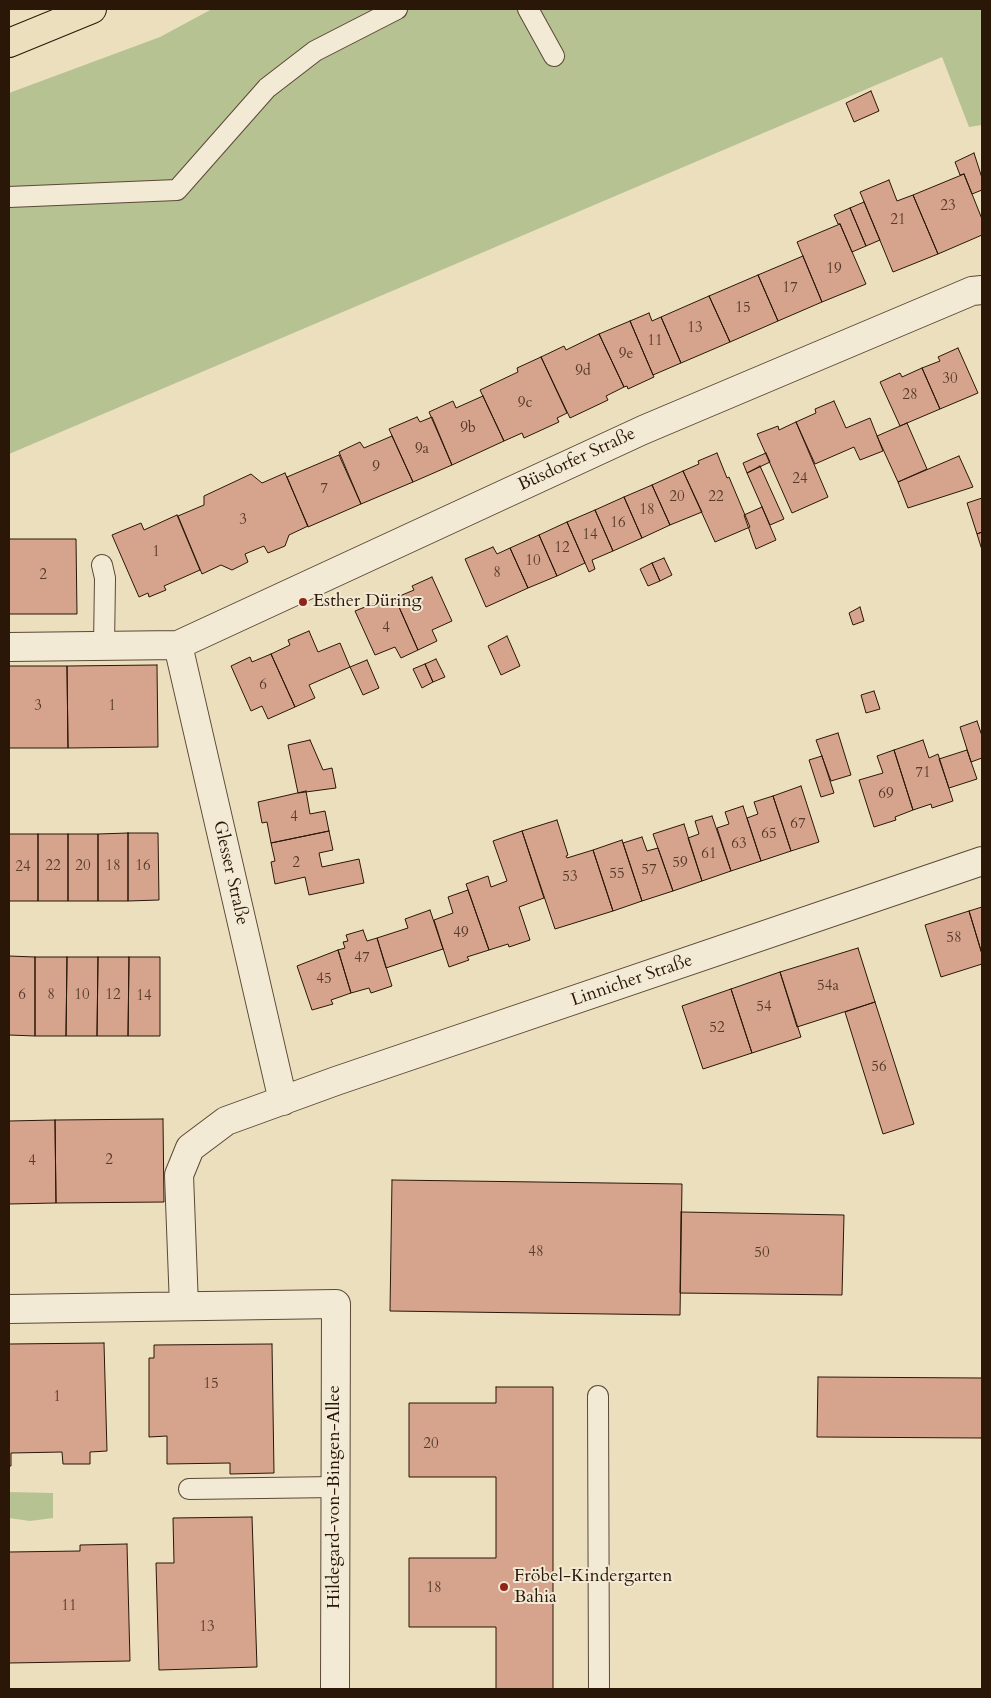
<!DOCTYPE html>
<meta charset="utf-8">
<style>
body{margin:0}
#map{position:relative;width:991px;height:1698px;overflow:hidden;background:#ecdfbe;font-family:Cardo,serif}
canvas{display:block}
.frame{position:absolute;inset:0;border:10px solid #2a1708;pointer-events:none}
</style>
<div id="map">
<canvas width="991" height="1698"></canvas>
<div class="frame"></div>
</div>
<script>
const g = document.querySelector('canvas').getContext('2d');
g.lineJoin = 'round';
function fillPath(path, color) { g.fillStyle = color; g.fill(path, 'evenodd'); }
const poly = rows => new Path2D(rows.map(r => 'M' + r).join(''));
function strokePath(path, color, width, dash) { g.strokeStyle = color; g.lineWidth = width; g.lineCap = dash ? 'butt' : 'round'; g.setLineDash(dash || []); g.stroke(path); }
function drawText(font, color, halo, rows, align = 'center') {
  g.font = font + ' Cardo,serif'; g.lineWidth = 4; g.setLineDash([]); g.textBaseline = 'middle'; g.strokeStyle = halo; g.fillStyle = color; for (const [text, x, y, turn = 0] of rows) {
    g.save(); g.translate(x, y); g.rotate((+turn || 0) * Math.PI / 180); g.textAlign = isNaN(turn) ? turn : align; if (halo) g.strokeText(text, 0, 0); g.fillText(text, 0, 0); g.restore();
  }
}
const green = poly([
 [212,9,982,9,982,125,969,127,942,57,9,454,9,93,160,37],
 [9,1492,53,1493,53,1518,30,1521,9,1518]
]);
const building = poly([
 [871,91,879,111,854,122,846,103,871,91],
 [974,153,982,178,982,190,972,194,964,174,960,175,955,162,974,153],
 [964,174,982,219,982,235,938,254,913,195,964,174],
 [889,180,897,201,913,195,938,254,893,272,860,192,889,180],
 [864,202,880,240,866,246,850,208,864,202],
 [850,208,866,246,852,252,840,224,838,224,834,215,850,208],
 [840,224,866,284,822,302,797,242,840,224],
 [803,256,822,302,778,321,758,275,803,256],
 [758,275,778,321,730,342,709,296,758,275],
 [709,296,730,342,681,363,661,317,709,296],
 [649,313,652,321,661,317,681,363,653,375,630,321,649,313],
 [630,321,654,377,628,389,627,386,624,387,599,334,630,321],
 [599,334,624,387,606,396,608,400,570,418,541,357,564,346,566,350,599,334],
 [958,348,978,393,940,409,922,368,940,361,938,357,958,348],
 [541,357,567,413,557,418,559,422,524,438,522,433,504,441,480,390,518,372,517,368,541,357],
 [922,368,940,409,900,426,880,382,900,373,902,377,922,368],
 [483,396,504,441,452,465,429,412,453,401,456,408,483,396],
 [834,401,846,428,870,418,883,451,860,460,854,447,815,464,796,422,816,413,815,409,834,401],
 [417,417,420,422,432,417,452,465,413,482,389,429,417,417],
 [796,422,828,497,792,513,757,434,778,426,779,430,796,422],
 [907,423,927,469,898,482,877,436,907,423],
 [392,436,413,482,361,504,339,452,360,442,364,448,392,436],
 [717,453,727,478,729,477,750,527,715,542,683,471,699,464,698,461,717,453],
 [766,453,770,462,747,473,743,463,766,453],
 [339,455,361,504,308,527,287,477,339,455],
 [959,456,973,487,908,508,898,482,959,456],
 [760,466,784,519,770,525,747,473,760,466],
 [683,471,702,512,670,525,652,485,683,471],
 [285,473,308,526,289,535,285,546,268,553,264,546,245,554,248,562,232,570,221,565,202,574,178,516,204,505,204,496,251,474,262,483,285,473],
 [652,485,670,525,642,538,624,497,652,485],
 [624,497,642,538,613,551,595,510,624,497],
 [982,498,982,532,977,534,967,503,982,498],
 [762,507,776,540,756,549,744,515,762,507],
 [595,510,613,551,592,560,595,569,589,572,567,522,595,510],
 [177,515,200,570,164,586,166,590,149,597,148,593,139,597,112,535,141,523,144,530,177,515],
 [567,522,585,563,557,576,539,535,567,522],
 [982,532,982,550,977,534,982,532],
 [539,535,557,576,528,588,510,548,539,535],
 [9,539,76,539,77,614,9,614,9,539],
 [493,547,497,554,510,548,528,588,486,607,465,559,493,547],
 [664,558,672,575,660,581,652,563,664,558],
 [652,563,660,581,648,586,640,569,652,563],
 [432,577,452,621,432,630,437,641,418,650,395,598,414,590,412,586,432,577],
 [395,598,418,650,401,658,395,647,375,655,355,611,375,603,376,606,395,598],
 [860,607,864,621,853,625,849,613,860,607],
 [309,631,318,652,340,643,350,667,309,685,315,698,295,707,271,654,290,645,288,640,309,631],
 [507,636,520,666,501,675,488,646,507,636],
 [271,654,295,707,268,719,262,706,251,711,231,666,250,657,252,662,271,654],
 [436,659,445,677,433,682,425,664,436,659],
 [367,660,379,688,363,695,350,667,367,660],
 [425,664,433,682,422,688,413,669,425,664],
 [157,665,158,747,68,748,67,666,157,665],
 [9,666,67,666,68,748,9,748,9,666],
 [874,691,880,709,866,713,861,695,874,691],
 [977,721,982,736,982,758,971,762,960,727,977,721],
 [838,733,851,775,831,781,816,740,838,733],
 [310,740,323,770,332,768,336,788,298,793,288,745,310,740],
 [923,740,929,758,938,754,953,801,932,808,931,804,913,810,894,750,923,740],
 [894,750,913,810,895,817,896,820,874,827,859,780,883,773,877,756,894,750],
 [967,750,977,779,949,788,939,759,967,750],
 [822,756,834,793,821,797,809,760,822,756],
 [801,786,819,842,791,851,773,796,801,786],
 [306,791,310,814,325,811,329,831,271,843,267,822,262,823,258,802,306,791],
 [773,796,791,851,761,861,747,818,758,814,754,802,773,796],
 [743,806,761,861,731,871,717,828,729,824,725,812,743,806],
 [712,816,731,871,702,881,688,838,699,834,695,821,712,816],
 [557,820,568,855,566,856,567,858,593,850,613,911,555,929,522,831,557,820],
 [684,824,702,881,673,891,653,834,684,824],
 [329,831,333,850,319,853,322,867,359,859,364,883,309,895,305,877,275,884,271,862,275,861,271,843,329,831],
 [522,831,544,898,519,907,530,940,509,947,508,944,489,950,466,884,488,876,491,887,507,881,493,841,522,831],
 [128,833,158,833,159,900,128,901,128,833],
 [128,833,128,901,98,901,98,834,128,833],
 [9,834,38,834,38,901,9,901,9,834],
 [38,834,68,834,68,901,38,901,38,834],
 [68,834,98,834,98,901,68,901,68,834],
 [642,837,647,851,658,848,673,891,642,901,623,843,642,837],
 [622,840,642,901,613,911,593,850,622,840],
 [468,890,489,950,467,957,469,960,449,967,434,920,453,913,448,897,468,890],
 [982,907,982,954,969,911,982,907],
 [430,910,443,949,386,968,377,938,408,928,405,919,430,910],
 [969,911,982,954,982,964,941,977,925,925,969,911],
 [363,930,367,941,377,938,392,986,371,993,369,988,351,993,338,950,345,948,343,942,348,941,346,935,363,930],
 [858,948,875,1002,797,1027,780,972,858,948],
 [338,950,351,993,331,1000,333,1004,312,1010,297,966,338,950],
 [9,956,35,957,35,1036,9,1035,9,956],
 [35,957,67,957,66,1036,35,1036,35,957],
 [67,957,98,957,97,1036,66,1036,67,957],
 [98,957,129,957,128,1036,97,1036,98,957],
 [129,957,160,957,160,1036,128,1036,129,957],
 [780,972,801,1037,752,1053,731,989,780,972],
 [731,989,752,1053,703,1069,682,1006,731,989],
 [875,1002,914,1124,883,1134,845,1012,875,1002],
 [163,1119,164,1202,56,1203,55,1120,163,1119],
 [55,1120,56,1203,9,1204,9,1121,55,1120],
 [392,1180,682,1184,680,1315,390,1311,392,1180],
 [681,1212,844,1215,842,1295,680,1293,681,1212],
 [104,1343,107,1451,90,1452,90,1464,63,1464,62,1452,11,1453,11,1466,9,1466,9,1344,104,1343],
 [272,1344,274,1473,230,1474,230,1463,167,1464,167,1436,149,1437,149,1358,154,1358,154,1345,272,1344],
 [818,1377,982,1378,982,1438,817,1437,818,1377],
 [496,1387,553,1387,553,1689,496,1689,496,1627,409,1627,409,1558,496,1558,496,1477,409,1477,409,1403,496,1403,496,1387],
 [252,1517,257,1667,159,1670,156,1563,174,1563,173,1518,252,1517],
 [127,1544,130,1661,9,1663,9,1552,80,1551,80,1545,127,1544]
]);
const service = poly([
 [528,9,554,56],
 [9,197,177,190,267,88,315,51,397,9],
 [102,565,105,578,104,646],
 [598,1396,599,1689],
 [189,1489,336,1487]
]);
const minor = poly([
 [178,645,283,1101],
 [9,647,178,645,643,430,972,291,982,290],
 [184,1306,179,1175,190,1148,226,1121,336,1081,982,861],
 [9,1309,336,1304,335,1689]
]);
const trunk = poly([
 [9,43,92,9]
]);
const markers = [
 [303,602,5,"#8f2418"],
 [504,1587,5,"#8f2418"]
];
const numberNames = [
 ["23",948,207],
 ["21",898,221],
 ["19",834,270],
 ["17",790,289],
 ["15",743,309],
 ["13",695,329],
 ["11",655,342],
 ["9e",626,355],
 ["9d",583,372],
 ["30",950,380],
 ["28",910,396],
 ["9c",525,404],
 ["9b",468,429],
 ["9a",422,450],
 ["9",376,468],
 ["24",800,480],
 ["7",324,490],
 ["20",677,498],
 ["22",716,498],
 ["18",647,511],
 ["3",243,521],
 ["16",618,524],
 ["14",590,536],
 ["12",562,549],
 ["1",156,553],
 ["10",533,562],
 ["8",497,574],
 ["2",43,576],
 ["4",386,629],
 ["6",263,686],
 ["3",38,707],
 ["1",112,707],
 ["71",923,774],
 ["69",886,795],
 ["4",294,818],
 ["67",798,825],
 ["65",769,835],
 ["63",739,845],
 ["61",709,855],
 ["2",296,864],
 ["59",680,864],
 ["22",53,867],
 ["20",83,867],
 ["18",113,867],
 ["16",143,867],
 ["24",23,868],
 ["57",649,871],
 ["55",617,875],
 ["53",570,878],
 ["49",461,934],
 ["58",954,939],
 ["47",362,959],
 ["45",324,980],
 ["54a",828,987],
 ["6",22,996],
 ["8",51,996],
 ["10",82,996],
 ["12",113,996],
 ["14",144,997],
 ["54",764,1008],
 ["52",717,1029],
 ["56",879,1068],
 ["2",109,1161],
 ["4",32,1162],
 ["48",536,1253],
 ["50",762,1254],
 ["15",211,1385],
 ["1",57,1398],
 ["20",431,1445],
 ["18",434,1589],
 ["11",69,1607],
 ["13",207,1628]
];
const streetNames = [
 ["Büsdorfer Straße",577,460,-25],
 ["Glesser Straße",230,873,77],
 ["Linnicher Straße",632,981,-19],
 ["Hildegard-von-Bingen-Allee",335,1497,-90]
];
const poiNames = [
 ["Esther Düring",313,602],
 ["Fröbel-Kindergarten",514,1577],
 ["Bahia",514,1598]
];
fillPath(green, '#b7c292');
fillPath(building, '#d6a38d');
strokePath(building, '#2a1708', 1);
strokePath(service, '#5a4936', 22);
strokePath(minor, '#5a4936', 30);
strokePath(trunk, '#2a1708', 30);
strokePath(service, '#f3ead5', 20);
strokePath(minor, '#f3ead5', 28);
strokePath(trunk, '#ecdfbe', 28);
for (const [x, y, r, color] of markers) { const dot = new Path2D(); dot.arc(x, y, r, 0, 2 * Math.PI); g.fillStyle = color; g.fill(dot); strokePath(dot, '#f3ead5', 2); }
drawText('15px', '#553a29', null, numberNames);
drawText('18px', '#2a1708', '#f3ead5', streetNames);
drawText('18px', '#2a1708', '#f3ead5', poiNames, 'left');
</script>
